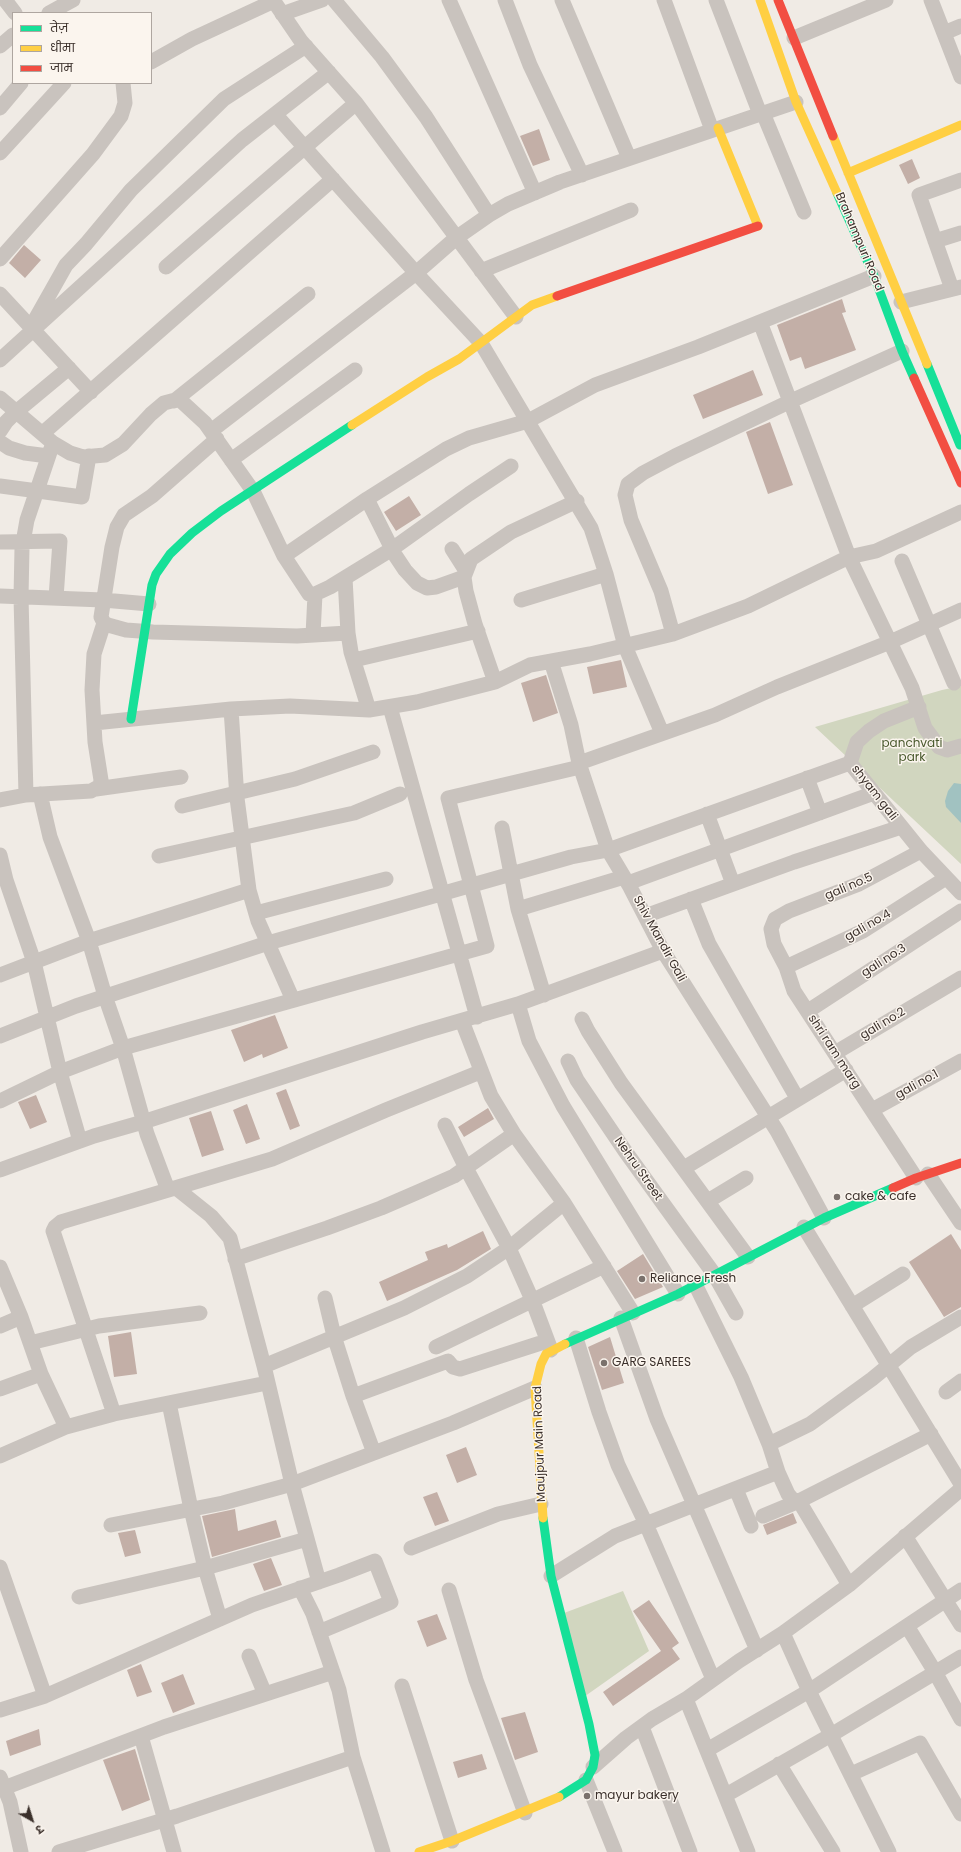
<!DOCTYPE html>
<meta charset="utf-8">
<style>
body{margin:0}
#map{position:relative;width:961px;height:1852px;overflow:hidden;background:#f0ebe5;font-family:Poppins,"Noto Sans Devanagari",sans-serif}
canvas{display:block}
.legend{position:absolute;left:12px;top:12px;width:140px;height:72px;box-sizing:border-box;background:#fbf5ee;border:1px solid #aea6a0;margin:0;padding:5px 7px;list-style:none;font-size:12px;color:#3b302b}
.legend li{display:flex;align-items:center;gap:8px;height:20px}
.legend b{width:20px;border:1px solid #aea6a0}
.north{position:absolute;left:12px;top:1800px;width:40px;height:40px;-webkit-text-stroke:3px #fbf5ee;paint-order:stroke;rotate:141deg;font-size:11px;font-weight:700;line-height:16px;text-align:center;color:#3b302b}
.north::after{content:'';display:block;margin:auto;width:14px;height:18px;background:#3b302b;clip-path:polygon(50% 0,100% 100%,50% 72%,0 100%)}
</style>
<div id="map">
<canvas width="961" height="1852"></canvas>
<ul class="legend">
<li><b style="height:5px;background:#16e098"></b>तेज़</li>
<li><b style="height:5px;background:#ffcf43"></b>धीमा</li>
<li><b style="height:5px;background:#f24e42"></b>जाम</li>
</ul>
<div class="north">उ</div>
</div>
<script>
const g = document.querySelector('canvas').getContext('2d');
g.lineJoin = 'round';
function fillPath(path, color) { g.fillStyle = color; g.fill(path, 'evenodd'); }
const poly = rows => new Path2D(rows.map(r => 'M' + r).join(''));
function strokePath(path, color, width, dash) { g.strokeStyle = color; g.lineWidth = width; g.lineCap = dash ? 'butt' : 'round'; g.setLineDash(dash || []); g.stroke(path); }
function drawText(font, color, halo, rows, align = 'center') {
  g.font = font + ' Poppins,sans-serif'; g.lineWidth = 3; g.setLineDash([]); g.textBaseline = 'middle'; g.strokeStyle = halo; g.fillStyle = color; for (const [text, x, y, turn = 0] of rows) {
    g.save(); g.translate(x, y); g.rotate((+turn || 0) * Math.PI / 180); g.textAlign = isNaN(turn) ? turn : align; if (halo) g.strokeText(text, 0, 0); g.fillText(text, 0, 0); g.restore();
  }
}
const green = poly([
 [961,686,961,864,815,727,942,690],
 [623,1591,649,1651,581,1699,564,1613]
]);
const water = poly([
 [954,783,961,784,961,823,946,807,945,801,948,791]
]);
const building = poly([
 [539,129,550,160,533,166,520,136],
 [912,159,920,178,908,184,899,165],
 [24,245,41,260,25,278,9,263],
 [842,299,846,312,842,313,856,350,805,369,801,357,790,361,777,325],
 [753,370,763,395,703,419,693,395],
 [770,422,793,485,768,494,746,432],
 [409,496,421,515,396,531,384,512],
 [621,660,627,687,593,694,587,667],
 [546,675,558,713,533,722,521,683],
 [275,1015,288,1048,263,1058,262,1054,244,1062,231,1030],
 [286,1089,300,1126,290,1130,276,1093],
 [36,1095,47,1122,30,1129,18,1102],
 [247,1104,260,1139,246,1144,233,1110],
 [488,1108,494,1119,464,1137,458,1127],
 [211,1111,224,1150,202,1157,189,1118],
 [483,1231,491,1249,457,1270,387,1301,379,1282,428,1260,425,1252,447,1244,448,1248],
 [951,1234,961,1250,961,1307,944,1317,909,1262],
 [643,1254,663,1287,635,1299,617,1271],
 [131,1332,137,1374,114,1377,108,1336],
 [610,1337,624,1383,602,1390,588,1347],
 [466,1447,477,1475,457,1483,446,1455],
 [437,1492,449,1521,435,1526,423,1497],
 [235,1509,238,1531,276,1520,281,1537,212,1557,202,1516],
 [793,1513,797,1523,767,1535,763,1525],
 [135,1530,141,1553,125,1557,118,1533],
 [271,1558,282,1585,264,1591,253,1564],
 [649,1600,679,1643,672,1648,680,1659,613,1706,603,1692,661,1651,633,1611],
 [437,1614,447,1639,427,1647,417,1621],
 [141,1664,152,1692,137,1697,127,1670],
 [183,1674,195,1704,173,1713,161,1683],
 [525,1712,538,1752,515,1760,501,1718],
 [39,1729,41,1745,10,1756,6,1741],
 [135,1749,150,1800,122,1811,103,1760],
 [482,1754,487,1769,458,1778,453,1762]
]);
const street = poly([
 [5,0,15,13],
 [273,0,301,41,356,103,516,317],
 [334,0,382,57,426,117,489,215],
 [449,0,535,193],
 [505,0,530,65,582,175],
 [562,0,629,158],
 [664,0,712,130],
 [716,0,760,114],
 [931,0,961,77],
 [49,13,73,0],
 [282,14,322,0],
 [944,33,961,26],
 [794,38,886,0],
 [0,46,13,35],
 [151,62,192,39,274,1],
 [0,108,21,83],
 [763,113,804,212],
 [275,114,416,273,481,343,591,528,606,574,625,646,662,733],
 [0,153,64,83],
 [935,241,961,233],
 [0,259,93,154,121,116,125,103,123,83],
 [166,267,356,103],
 [481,271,631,210],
 [952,289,919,195,961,180],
 [0,294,91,392],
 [901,302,961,287],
 [760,322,849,557,912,688,925,728,939,747,947,750,961,746],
 [31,327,66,265,86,244,131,190,224,99,306,46],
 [0,360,242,140,329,72],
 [0,398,53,443,70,453,83,457,105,455,123,444,151,414,164,403,179,399,205,423,253,491,284,556,309,594,315,594,330,587,392,549,469,494,511,466],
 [174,401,308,294],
 [0,431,6,422,16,412,69,368],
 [211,431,416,273,456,238,489,215,508,204,560,182,796,102],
 [43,433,333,179],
 [217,439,152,496,124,515,117,527,112,547,101,617,104,623,108,625,126,630,153,632,297,636,348,633],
 [0,442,9,448,25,453,48,456],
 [231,460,355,370],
 [0,486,82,497,89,456],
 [367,499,395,555,405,570,417,583,427,588,436,587,464,577],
 [0,542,60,541,56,598],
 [452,549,466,571],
 [284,556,367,499,446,449,469,438,528,421,595,385,698,347,874,276],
 [902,561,954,683],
 [345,578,348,633,351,652,369,710],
 [0,596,103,600,149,604],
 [521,600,606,574],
 [673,634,661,591,631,520,625,495,628,484,643,473,675,456,791,401,902,351],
 [313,635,315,594],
 [354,660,478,631],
 [551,661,571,725,579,763,608,850,630,887,663,951,777,1131,824,1218],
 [495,682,475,624,466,591,464,577,471,559,511,532,577,501],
 [390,707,477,1017],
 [919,707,884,721,869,731,857,742,850,763,921,851,961,893],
 [231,709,237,798,249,890,258,921,293,1000],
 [94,723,231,709,290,706,369,710,417,702,495,682,530,665,590,654,673,634,748,606,849,557,876,551,961,512],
 [579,763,715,715,777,687,890,642,961,610],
 [807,778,820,813],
 [96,789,181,777],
 [40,794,50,837,89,941,105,996,123,1048,147,1134,168,1190],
 [26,795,21,597,22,548,27,520,53,443],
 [0,800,26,795,91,791,100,786,101,780,95,742,92,690,94,654,104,623],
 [182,806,295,779,373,752],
 [707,814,733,884],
 [502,828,518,909],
 [0,855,6,880,34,962,60,1072,80,1141],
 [159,856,354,813,400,794],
 [628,883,874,793],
 [691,899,709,944,797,1098],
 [256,913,386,879],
 [645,916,794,862,901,827],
 [786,967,863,931,946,878],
 [0,975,89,941,249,890],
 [544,995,518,909,624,877],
 [518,1004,529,1041,563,1106,678,1294],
 [808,1011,961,911],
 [582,1019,588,1031,621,1083,748,1257],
 [462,1021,491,1096,514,1134,564,1203,633,1313],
 [0,1036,76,1006,268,943,571,857,608,850,850,763],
 [835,1053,961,978],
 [568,1061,577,1080,625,1151,714,1274,736,1313],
 [0,1101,60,1072,123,1048,487,946,448,798,580,767],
 [872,1110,961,1061],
 [445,1125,466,1168,509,1248,533,1302,551,1350],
 [684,1168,846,1070],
 [0,1170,94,1136,143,1122,422,1032,518,1004,663,951],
 [928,1174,961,1223],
 [916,1178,794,991,786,967,774,944,771,929,775,919,789,911,859,884,921,851],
 [176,1188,211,1216,230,1238,264,1366,292,1484,319,1582],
 [708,1201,746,1178],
 [804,1227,961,1484],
 [235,1259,327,1228,381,1208,418,1192,454,1176,514,1134],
 [0,1267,21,1317,41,1374,66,1427],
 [695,1284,741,1377,769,1444,778,1472,788,1494,793,1500,799,1501,931,1434],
 [325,1298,334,1336,353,1396,374,1453],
 [852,1306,903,1274],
 [621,1318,657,1419,757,1650],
 [0,1326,21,1317],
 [576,1338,599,1412,618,1465,646,1524,713,1679],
 [30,1343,99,1326,200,1313],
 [436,1347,604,1266],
 [264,1366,404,1308,467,1276,509,1248,564,1203],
 [0,1389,41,1374],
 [946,1392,961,1381],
 [353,1396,448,1361,453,1367,460,1369,547,1341],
 [169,1403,191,1509,205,1568,220,1619],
 [114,1414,53,1231,55,1227,61,1222,272,1159,386,1110,480,1072],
 [769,1444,810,1424,872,1379,911,1347,961,1317],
 [0,1456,66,1427,114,1414,267,1383],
 [736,1489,751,1526],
 [763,1516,799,1501,849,1585],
 [111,1525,223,1503,292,1484,453,1423,535,1388],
 [905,1536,961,1625],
 [411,1548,498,1514,541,1504],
 [0,1567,45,1696],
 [551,1576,615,1536,778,1472],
 [300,1588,313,1614,339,1690,353,1757,383,1852],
 [449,1590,476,1680,525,1813],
 [79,1597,205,1568,307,1539],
 [907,1626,935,1672,961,1719],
 [783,1633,809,1691,889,1852],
 [249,1656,265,1694],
 [402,1686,452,1841],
 [686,1699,748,1852],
 [0,1710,45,1696,252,1605,339,1575,375,1561,391,1602,319,1632],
 [642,1727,690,1852],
 [141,1736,174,1852],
 [707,1750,809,1691,961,1590],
 [779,1764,833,1852],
 [593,1767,626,1738,652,1719,686,1699,739,1661,783,1633,849,1585,961,1489],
 [851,1774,920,1743,961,1814],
 [0,1777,10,1802,21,1852],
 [586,1780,615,1852],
 [4,1788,164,1727,333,1672],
 [726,1795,831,1735,961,1657],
 [59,1852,177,1816,353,1757]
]);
const fast = poly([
 [837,193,874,276,902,351,914,378],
 [927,364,960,445],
 [131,719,152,585,156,574,170,554,192,533,221,511,352,425],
 [565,1344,678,1294,824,1218,893,1188],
 [543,1518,551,1576,589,1724,595,1755,593,1767,586,1780,559,1797]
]);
const slow = poly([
 [760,0,796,102,837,193],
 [718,128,758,226],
 [833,136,927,364],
 [848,173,961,125],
 [352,425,427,377,459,359,532,305,557,296],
 [543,1518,535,1388,541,1364,546,1354,565,1344],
 [419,1852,452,1841,559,1797]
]);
const jam = poly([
 [778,0,833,136],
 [557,296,758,226],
 [914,378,961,483],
 [893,1188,916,1178,961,1163]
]);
const markers = [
 [837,1197,4,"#7a716c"],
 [642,1279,4,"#7a716c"],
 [604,1363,4,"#7a716c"],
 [587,1796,4,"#7a716c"]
];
const streetNames = [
 ["Brahampuri Road",859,242,67],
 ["shyam gali",874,793,52],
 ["gali no.5",849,887,-23],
 ["gali no.4",868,926,-30],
 ["Shiv Mandir Gali",659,939,61],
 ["gali no.3",884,961,-33],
 ["gali no.2",883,1024,-31],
 ["shri ram marg",834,1052,57],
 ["gali no.1",917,1085,-29],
 ["Nehru Street",638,1169,55],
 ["Maujpur Main Road",540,1444,-92]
];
const parkNames = [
 ["panchvati",912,744],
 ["park",912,758]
];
const poiNames = [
 ["cake & cafe",845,1197],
 ["Reliance Fresh",650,1279],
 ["GARG SAREES",612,1363],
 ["mayur bakery",595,1796]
];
fillPath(green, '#d1d6bf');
fillPath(water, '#a1c2c1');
fillPath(building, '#c3afa7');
strokePath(street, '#c9c3be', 15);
strokePath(fast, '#16e098', 9);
strokePath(slow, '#ffcf43', 9);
strokePath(jam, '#f24e42', 9);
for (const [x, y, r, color] of markers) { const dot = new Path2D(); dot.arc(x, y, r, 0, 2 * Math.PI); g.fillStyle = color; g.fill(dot); strokePath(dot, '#fbf5ee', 1.5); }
drawText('12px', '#3b302b', '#fbf5ee', streetNames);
drawText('12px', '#4a5a2e', '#fbf5ee', parkNames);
drawText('12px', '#3b302b', '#fbf5ee', poiNames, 'left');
</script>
